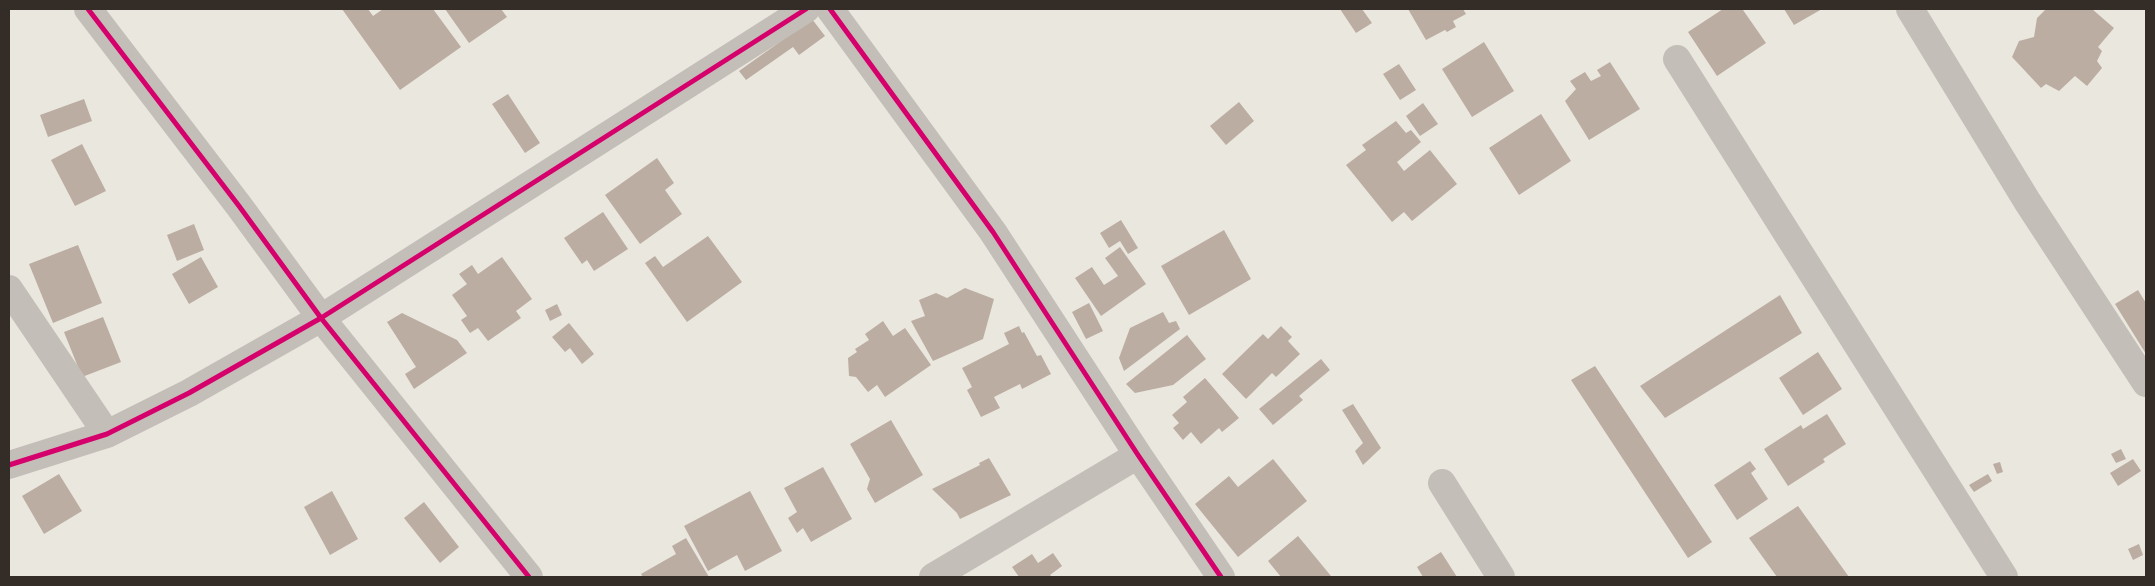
<!DOCTYPE html>
<style>
body{margin:0}
#map{position:relative;width:2155px;height:586px;overflow:hidden;background:#eae7df;font-family:Karla,sans-serif}
canvas{display:block}
.frame{position:absolute;inset:0;border:10px solid #332c27;pointer-events:none}
</style>
<div id="map">
<canvas width="2155" height="586"></canvas>
<div class="frame"></div>
</div>
<script>
const g = document.querySelector('canvas').getContext('2d');
g.lineJoin = 'round';
function fillPath(path, color) { g.fillStyle = color; g.fill(path, 'evenodd'); }
const poly = rows => new Path2D(rows.map(r => 'M' + r).join(''));
function strokePath(path, color, width, dash) { g.strokeStyle = color; g.lineWidth = width; g.lineCap = dash ? 'butt' : 'round'; g.setLineDash(dash || []); g.stroke(path); }
const building = poly([
 [342,9,368,9,373,16,383,9,433,9,461,47,400,90],
 [445,9,501,9,507,17,469,43],
 [1340,9,1362,9,1372,23,1356,33],
 [1408,9,1463,9,1466,14,1453,21,1456,27,1447,32,1445,30,1426,40],
 [1723,9,1745,9,1743,10,1766,43,1717,76,1688,32],
 [1784,9,1822,9,1794,25],
 [2046,9,2092,9,2114,28,2098,47,2102,51,2097,61,2102,68,2087,86,2075,76,2059,91,2046,84,2041,88,2012,57,2019,41,2034,37,2037,18],
 [812,19,825,36,799,55,793,47,746,80,739,71],
 [1484,42,1514,91,1472,117,1442,69],
 [1610,62,1640,109,1589,140,1565,101,1576,89,1570,81,1585,72,1591,81,1601,76,1597,70],
 [1399,64,1416,90,1400,100,1383,74],
 [508,94,540,143,525,153,492,104],
 [84,99,92,121,48,137,40,115],
 [1239,102,1254,121,1226,145,1210,126],
 [1423,103,1438,124,1420,136,1406,116],
 [1541,114,1571,161,1519,195,1489,148],
 [1396,121,1406,133,1411,130,1421,142,1397,162,1404,171,1430,150,1457,184,1412,221,1404,212,1392,222,1346,165,1366,150,1362,145],
 [82,144,106,191,75,206,51,160],
 [657,158,674,183,665,190,682,214,640,244,605,195],
 [603,212,628,249,594,271,587,260,582,264,564,238],
 [1121,220,1138,248,1128,254,1120,241,1109,248,1100,233],
 [194,224,204,250,177,261,167,235],
 [1224,230,1251,279,1189,315,1161,266],
 [708,236,742,282,687,322,645,263,655,256,663,267],
 [78,245,102,303,53,323,29,264],
 [1120,247,1146,284,1101,316,1075,278,1092,267,1104,285,1118,276,1105,258],
 [201,257,218,287,189,304,172,274],
 [502,257,532,299,516,311,521,318,488,341,478,328,470,333,461,320,467,316,452,295,467,284,459,274,472,265,478,274],
 [965,288,994,299,983,339,933,361,911,321,925,316,919,300,936,293,947,298],
 [2138,290,2146,303,2146,354,2115,304],
 [1780,295,1802,333,1665,418,1640,386],
 [1089,303,1103,331,1086,339,1072,312],
 [557,304,562,315,550,321,545,310],
 [1163,312,1169,323,1176,321,1180,329,1124,371,1119,358,1130,328],
 [402,313,457,340,467,353,414,389,405,374,416,367,387,322],
 [103,317,121,362,82,377,64,332],
 [883,321,893,336,905,328,931,365,885,397,877,385,868,392,856,377,849,376,848,358,857,352,855,349,869,340,865,334],
 [569,323,594,354,582,364,570,348,565,352,552,337],
 [1019,326,1022,333,1024,332,1037,356,1041,355,1051,374,1022,389,1020,384,994,397,1000,408,981,417,967,390,972,387,962,368,1009,344,1004,333],
 [1281,326,1292,337,1288,341,1300,354,1276,377,1272,373,1246,399,1222,374,1263,334,1268,339],
 [1187,335,1206,359,1173,385,1135,393,1126,384],
 [1818,352,1842,389,1803,415,1779,378],
 [1321,359,1330,370,1299,396,1303,400,1273,425,1259,409],
 [1595,366,1712,542,1688,558,1571,380],
 [1205,378,1239,418,1222,432,1219,428,1201,444,1191,432,1183,440,1173,428,1179,423,1172,415,1187,402,1183,397],
 [1353,404,1381,448,1363,465,1355,451,1363,443,1342,410],
 [1827,414,1846,444,1823,459,1825,462,1788,486,1764,449,1801,425,1803,429],
 [891,420,923,475,875,503,867,489,870,479,850,444],
 [2121,449,2126,459,2116,463,2111,454],
 [989,458,1011,495,960,519,957,513,932,489,980,465,979,463],
 [1273,459,1307,501,1238,557,1195,504,1229,476,1238,487],
 [2133,459,2141,471,2118,486,2110,473],
 [1750,461,1756,469,1751,473,1768,499,1737,520,1714,485],
 [2000,462,2003,472,1997,474,1993,464],
 [823,467,852,519,811,542,803,528,797,533,788,518,797,512,784,488],
 [59,474,82,511,44,534,22,496],
 [1988,474,1992,481,1974,492,1969,485],
 [332,491,358,539,330,555,304,507],
 [750,491,782,551,745,571,737,555,708,571,684,526],
 [424,502,459,547,440,563,404,518],
 [1798,506,1849,577,1777,577,1749,538],
 [1298,536,1331,576,1330,577,1281,577,1268,561],
 [686,538,709,577,643,577,641,574,676,554,672,546],
 [2139,544,2143,555,2133,560,2128,549],
 [1441,552,1457,577,1423,577,1417,567],
 [1053,553,1062,566,1050,575,1052,577,1019,577,1012,567,1032,554,1038,563]
]);
const street = poly([
 [88,9,239,206,321,318,529,577],
 [830,9,993,232,1138,455,1221,577],
 [1910,9,2027,201,2146,383],
 [1677,59,2004,577],
 [9,289,107,434],
 [9,465,107,434,189,393,321,318,806,9],
 [1442,483,1501,577],
 [933,577,1138,455]
]);
const cycleway = poly([
 [88,9,239,206,321,318,529,577],
 [830,9,993,232,1138,455,1221,577],
 [9,465,107,434,189,393,321,318,806,9]
]);
fillPath(building, '#bcada2');
strokePath(street, '#c3beb8', 28);
strokePath(cycleway, '#d6006c', 5);
</script>
